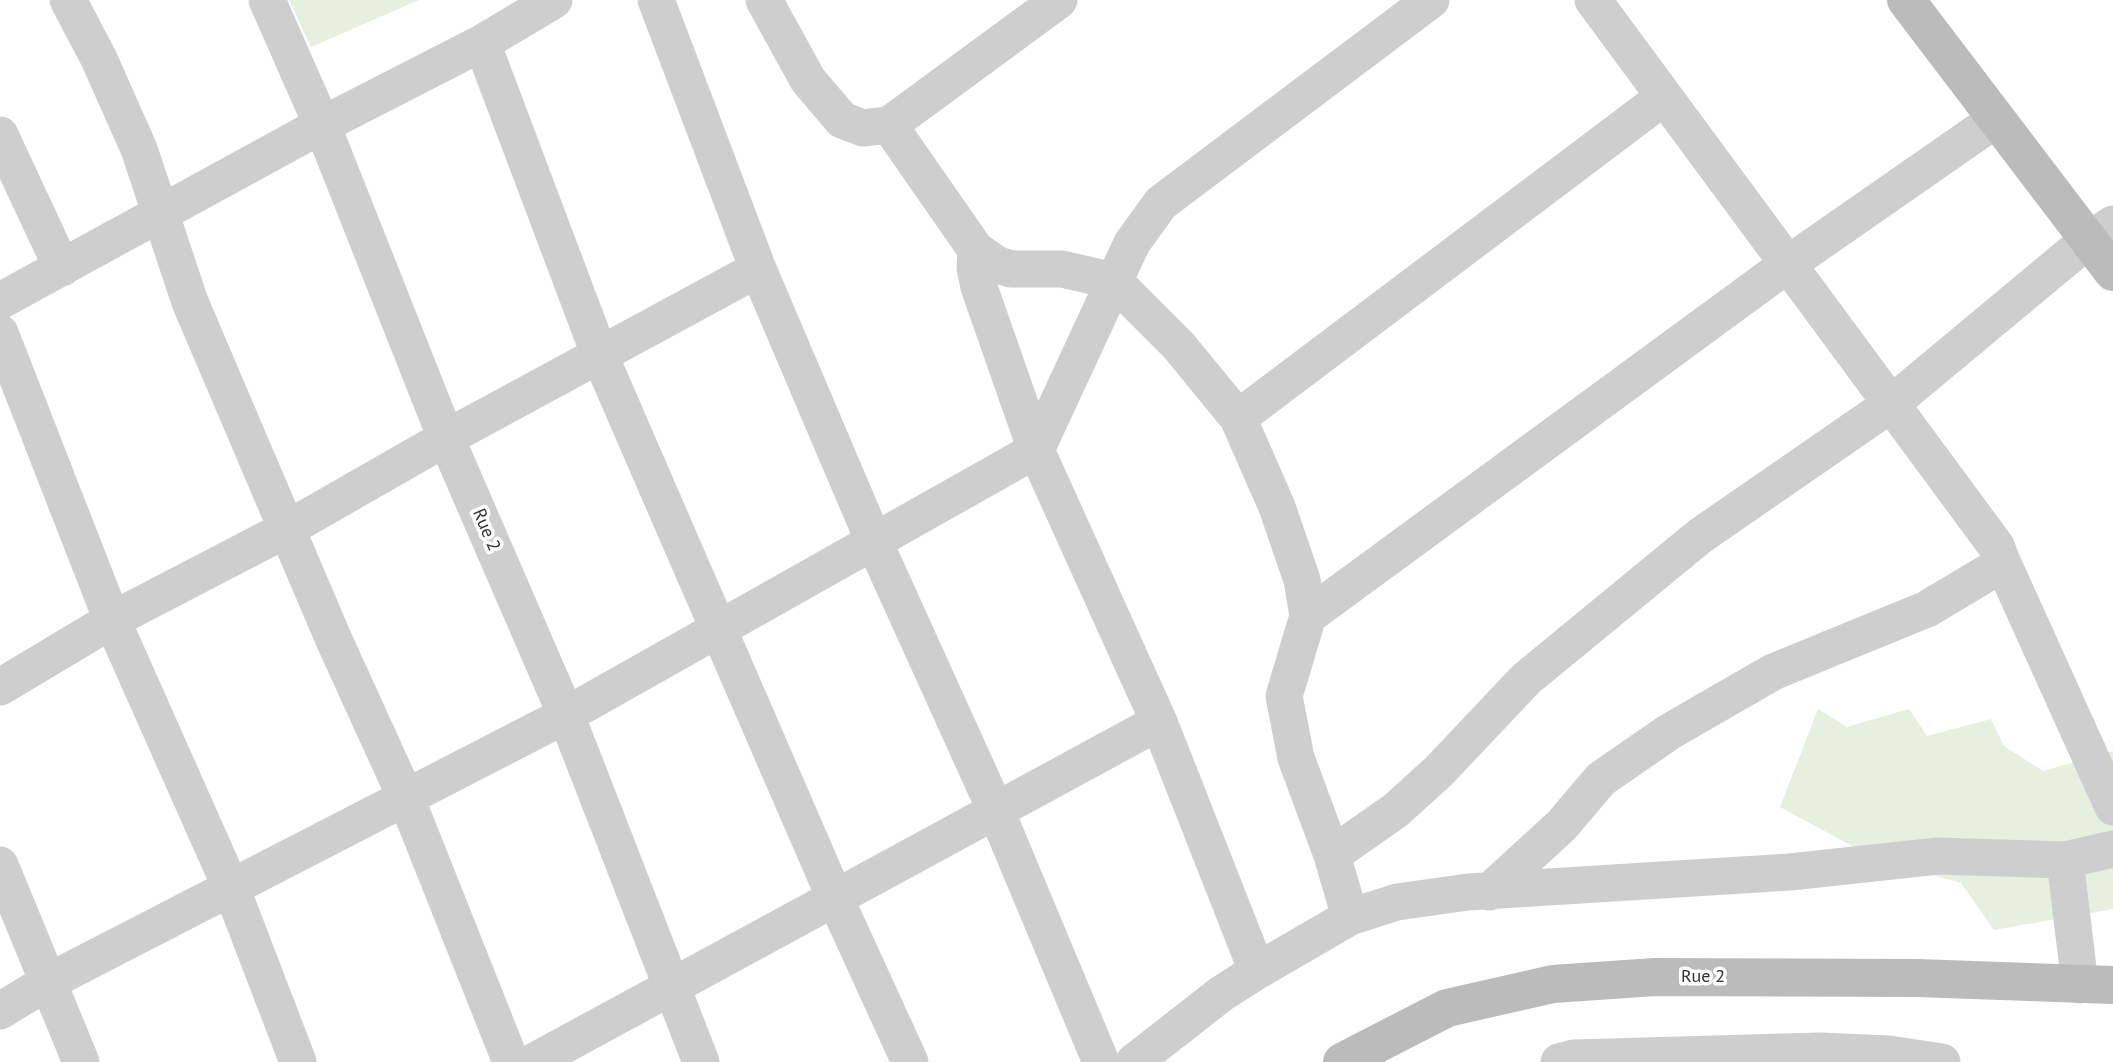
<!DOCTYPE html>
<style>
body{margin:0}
canvas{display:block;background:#fff}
</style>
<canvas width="2113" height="1062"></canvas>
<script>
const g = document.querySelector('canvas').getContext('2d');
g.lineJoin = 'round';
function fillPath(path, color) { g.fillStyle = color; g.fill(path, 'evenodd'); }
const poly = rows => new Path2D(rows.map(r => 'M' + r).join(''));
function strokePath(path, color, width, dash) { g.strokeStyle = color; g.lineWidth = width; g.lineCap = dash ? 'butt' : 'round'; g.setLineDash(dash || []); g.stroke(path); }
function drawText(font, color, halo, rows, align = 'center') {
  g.font = font + ' "PT Sans",sans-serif'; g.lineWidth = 7; g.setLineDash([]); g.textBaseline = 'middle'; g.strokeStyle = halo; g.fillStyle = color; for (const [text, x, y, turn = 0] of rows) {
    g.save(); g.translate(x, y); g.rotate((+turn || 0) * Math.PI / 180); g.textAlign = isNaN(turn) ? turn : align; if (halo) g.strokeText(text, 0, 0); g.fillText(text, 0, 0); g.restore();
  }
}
const green = poly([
 [289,0,419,0,311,47],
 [1818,709,1847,727,1909,709,1927,736,1991,719,2004,746,2043,771,2113,751,2113,909,1994,930,1961,883,1889,862,1854,847,1780,807]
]);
const street = poly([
 [68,0,99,59,139,149,190,302,334,640,406,798,511,1062],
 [267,0,322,125,446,438,566,715,701,1062],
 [656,0,758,269,875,544,996,811,1101,1062],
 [764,0,808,80,842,120,863,128,889,125,1059,0],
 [482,43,600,356,835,898,910,1062],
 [889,125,976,250,998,265,1011,269,1062,269,1114,281,1179,346,1238,418,1277,507,1302,580,1308,616,1284,696,1296,758,1332,855,1350,917,1257,971],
 [0,135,62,268],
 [976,250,975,268,979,287,1036,450,1159,722,1257,971,1221,994,1134,1062],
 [0,301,322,125,482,43,554,0],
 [0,333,112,620,232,890,298,1062],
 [1238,418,1664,97],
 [2001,559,2113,807],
 [1308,616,1788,264,1995,120],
 [0,687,112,620,287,529,446,438,758,269],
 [1332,855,1396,810,1439,771,1526,679,1700,536,1891,404,2088,240,2113,224],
 [2065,860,2113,849],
 [0,865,81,1062],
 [1489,892,1562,825,1601,779,1669,732,1773,672,1927,609,1994,569,2001,559,1996,546,1593,0],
 [1350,917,1397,902,1468,892,1790,872,1938,856,2065,860,2080,985],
 [0,1011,46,983,566,715,1036,450,1132,243,1161,203,1431,0],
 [533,1062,1159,722],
 [1559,1062,1574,1058,1819,1051,1889,1054,1942,1062]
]);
const secondary = poly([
 [1906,0,2113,272],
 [1342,1062,1447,1008,1553,984,1655,977,1917,978,2113,985]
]);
const streetNames = [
 ["Rue 2",486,530,67],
 ["Rue 2",1703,977]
];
fillPath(green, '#e7efdf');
strokePath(street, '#cecece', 37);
strokePath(secondary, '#bbb', 38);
drawText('18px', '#313131', '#fff', streetNames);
</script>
